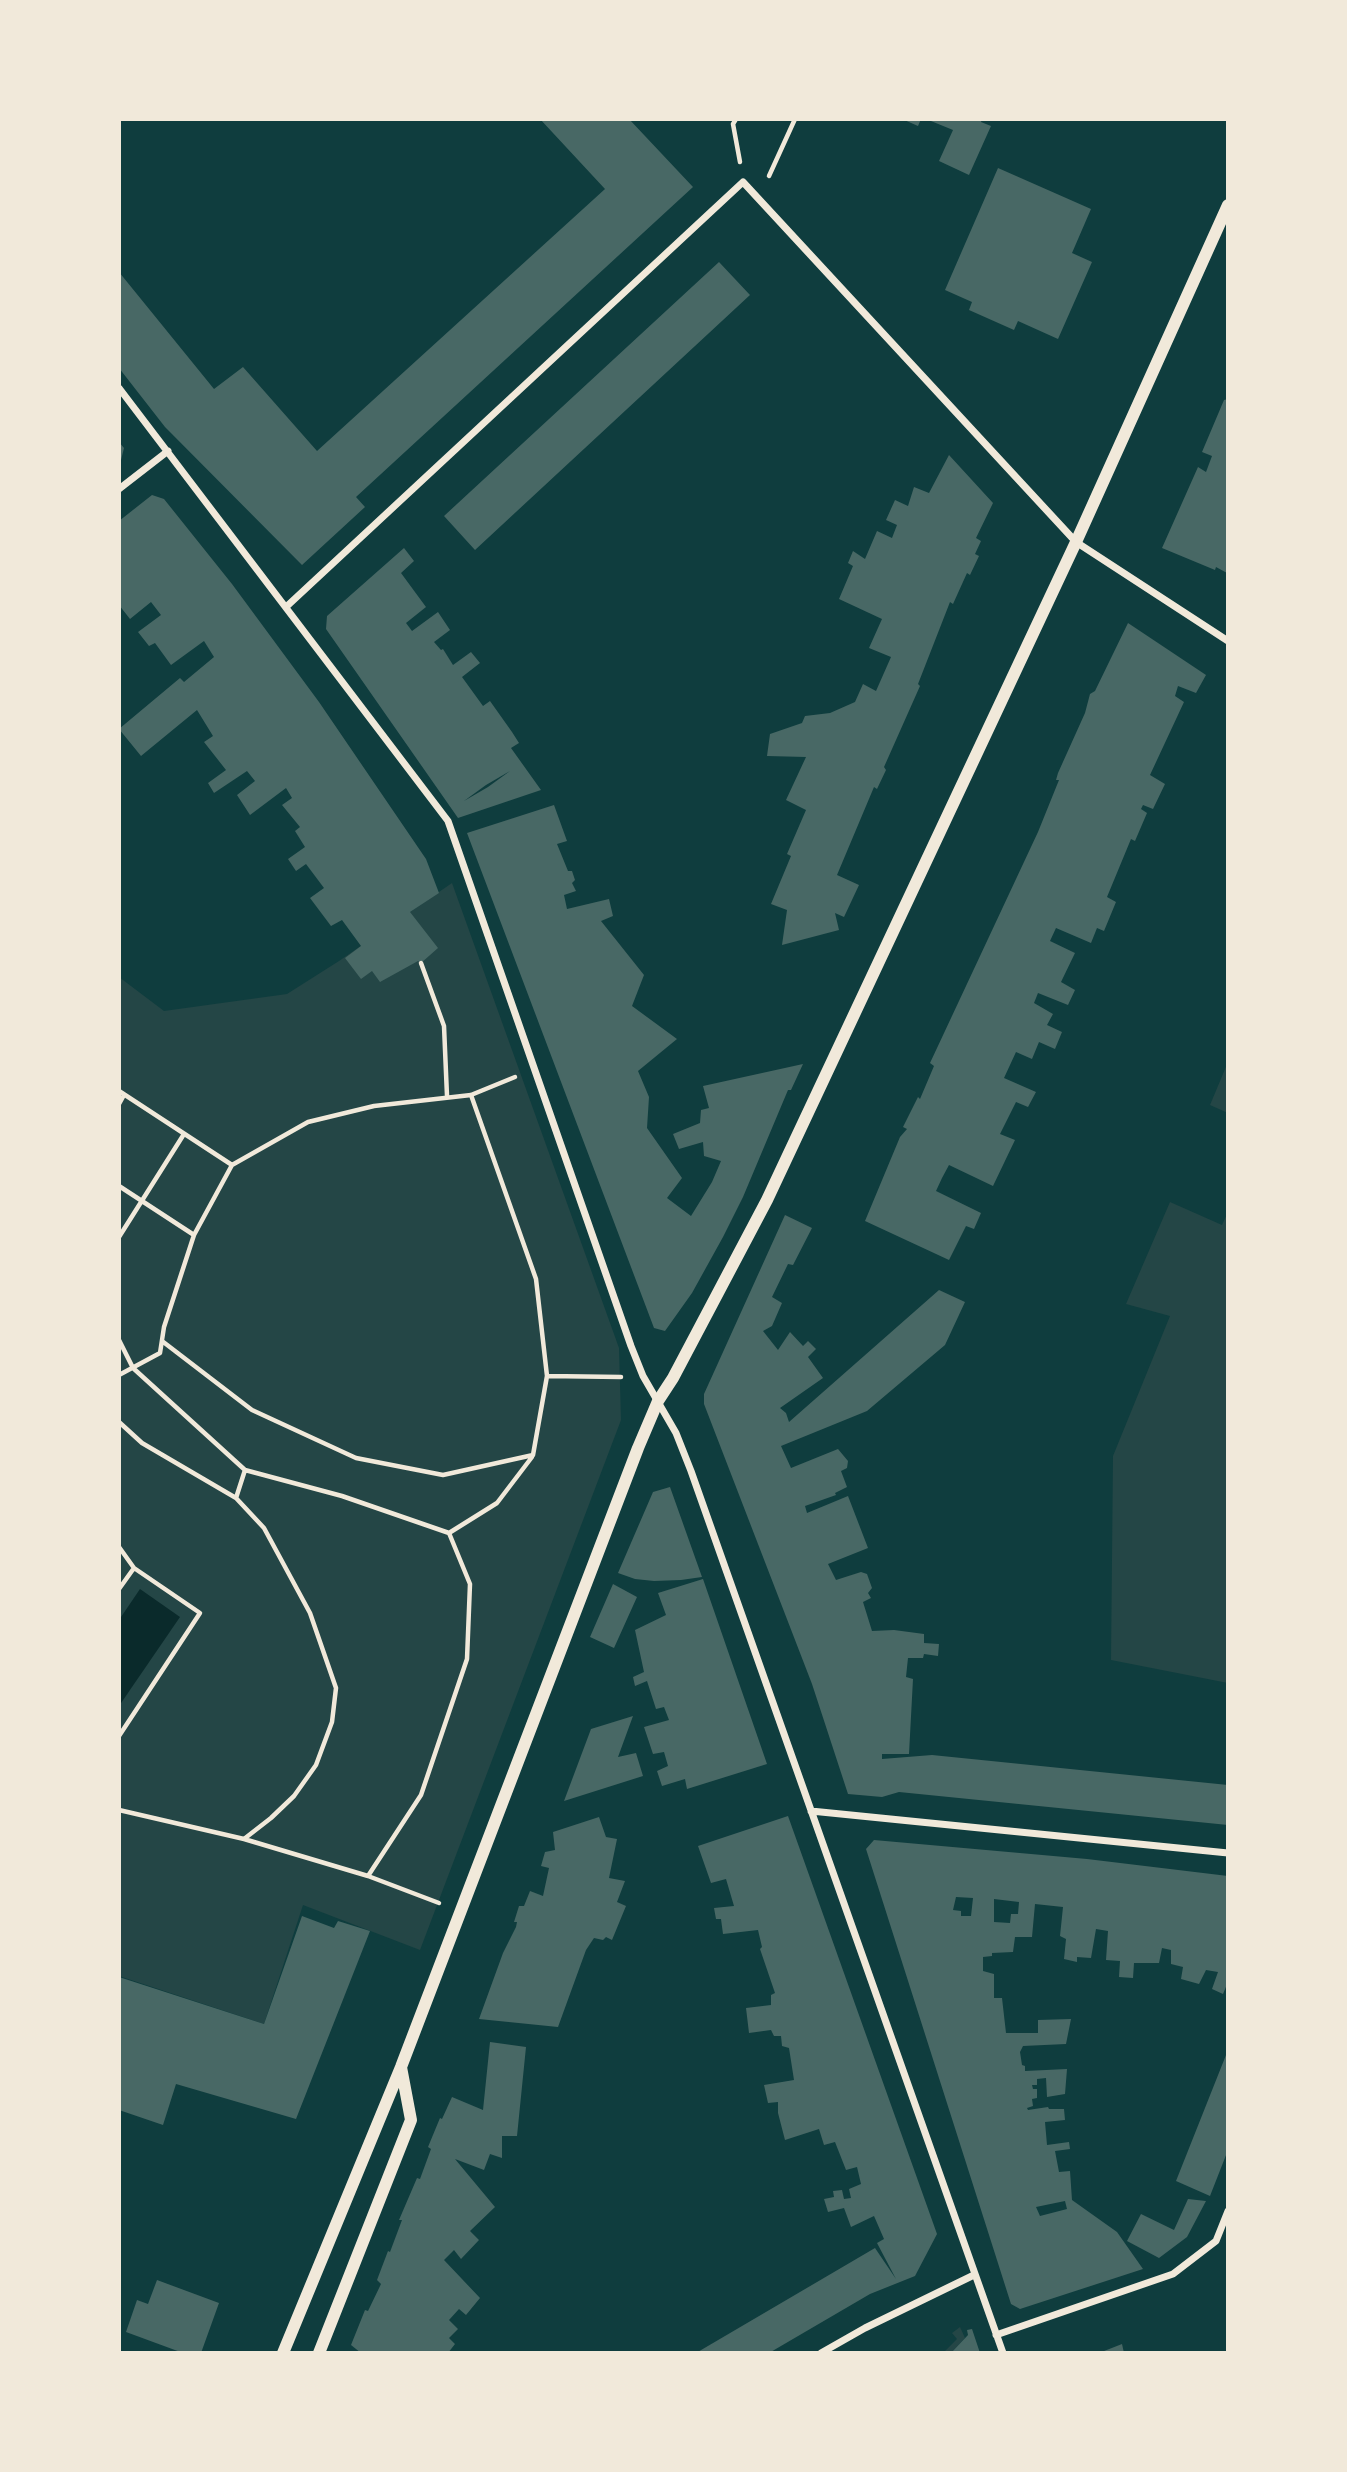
<!DOCTYPE html>
<style>
body{margin:0}
#map{position:relative;width:1347px;height:2472px;overflow:hidden;background:#0f3d3e;font-family:"Golos Text",sans-serif}
canvas{display:block}
.frame{position:absolute;inset:0;border:121px solid #f1e9da;pointer-events:none}
</style>
<div id="map">
<canvas width="1347" height="2472"></canvas>
<div class="frame"></div>
</div>
<script>
const g = document.querySelector('canvas').getContext('2d');
g.lineJoin = 'round';
function fillPath(path, color) { g.fillStyle = color; g.fill(path, 'evenodd'); }
const poly = rows => new Path2D(rows.map(r => 'M' + r).join(''));
function strokePath(path, color, width, dash) { g.strokeStyle = color; g.lineWidth = width; g.lineCap = dash ? 'butt' : 'round'; g.setLineDash(dash || []); g.stroke(path); }
const green = poly([
 [452,883,619,1348,621,1420,420,1950,303,1905,264,2024,119,1976,119,977,164,1011,287,994,339,961],
 [1228,1062,1228,1113,1210,1105],
 [1170,1202,1222,1225,1228,1212,1228,1683,1111,1660,1113,1456,1170,1316,1126,1304],
 [960,2327,965,2338,951,2353,943,2353,957,2339,952,2333]
]);
const water = poly([
 [140,1589,180,1617,119,1706,119,1620]
]);
const building = poly([
 [540,119,629,119,693,187,356,497,365,507,302,565,165,427,119,368,119,272,214,389,243,367,317,451,605,189],
 [902,119,921,119,918,126],
 [926,119,982,119,981,122,991,126,969,175,939,161,953,130],
 [998,168,1091,209,1072,253,1092,262,1058,339,1018,321,1014,330,969,310,972,302,945,290],
 [719,262,750,295,475,550,444,516],
 [1228,399,1228,571,1227,573,1216,567,1215,570,1162,548,1198,467,1206,472,1212,456,1202,452,1224,400],
 [119,442,124,448,120,464,119,464],
 [949,455,993,503,976,538,981,541,975,554,979,556,970,575,967,573,953,604,950,602,918,684,920,686,884,767,886,770,877,789,874,787,837,875,859,885,844,917,835,913,839,930,782,945,787,910,771,904,791,856,787,854,806,810,786,800,806,757,767,756,770,734,802,723,805,716,830,713,855,702,863,684,876,691,891,657,869,648,882,619,839,599,853,566,848,563,853,551,865,559,877,531,892,538,897,525,886,520,895,500,908,506,914,487,929,493],
 [152,495,164,499,232,584,319,702,426,859,439,893,410,912,438,948,421,963,418,961,380,982,372,971,361,979,345,958,361,946,342,920,331,926,310,898,324,888,306,864,296,871,288,859,305,847,295,831,300,827,282,805,292,798,286,788,250,815,237,795,255,781,247,771,214,793,208,783,226,770,204,742,213,736,197,710,141,756,119,729,180,678,184,682,214,657,204,641,171,665,155,643,149,646,138,632,161,615,151,602,130,619,119,605,119,521],
 [404,548,414,561,401,573,426,607,406,623,412,631,438,612,450,630,434,642,441,650,443,649,453,665,471,652,480,663,462,677,483,706,490,701,512,732,519,743,511,748,541,790,458,818,326,629,327,616],
 [510,771,488,787,464,801,486,785],
 [1128,623,1206,675,1196,693,1178,686,1175,696,1184,702,1150,775,1165,784,1153,809,1143,805,1141,809,1147,813,1135,841,1131,839,1107,897,1116,902,1104,931,1097,928,1091,943,1056,928,1050,941,1075,953,1061,982,1075,990,1068,1005,1038,993,1034,1003,1053,1014,1047,1025,1062,1032,1055,1049,1039,1042,1032,1059,1016,1052,1004,1078,1036,1092,1028,1107,1016,1102,1000,1134,1015,1140,993,1186,949,1165,942,1178,936,1191,981,1213,974,1229,966,1226,949,1260,865,1221,900,1137,907,1129,903,1127,918,1097,920,1099,934,1066,930,1063,1038,832,1059,780,1056,780,1058,773,1085,713,1090,694,1095,691],
 [554,805,567,841,557,844,568,871,572,871,575,880,572,883,576,891,564,895,567,909,609,899,613,916,601,921,644,975,632,1006,677,1039,638,1071,649,1097,647,1128,682,1178,667,1198,691,1216,712,1182,721,1161,704,1156,703,1142,679,1149,673,1134,700,1123,701,1110,709,1108,703,1086,803,1064,791,1090,788,1090,743,1197,723,1237,692,1293,665,1331,654,1328,467,833],
 [785,1215,812,1228,793,1265,788,1264,772,1297,782,1303,772,1326,763,1331,778,1350,790,1332,803,1346,808,1341,816,1349,808,1357,823,1378,780,1408,786,1413,789,1422,939,1290,965,1302,945,1345,867,1411,781,1446,791,1468,838,1449,848,1461,847,1468,841,1471,847,1487,835,1493,836,1495,805,1506,807,1513,848,1496,868,1548,828,1564,836,1580,861,1572,867,1574,872,1588,868,1593,871,1598,863,1602,872,1631,894,1630,924,1634,924,1643,939,1644,938,1656,924,1654,923,1658,908,1658,906,1677,913,1679,909,1754,882,1754,882,1759,932,1755,1228,1785,1228,1825,899,1792,882,1797,848,1794,812,1684,704,1404,704,1394],
 [670,1487,702,1577,681,1580,654,1581,635,1579,618,1573,653,1492],
 [703,1579,767,1764,687,1789,685,1779,662,1786,657,1771,668,1766,664,1752,653,1754,644,1727,669,1720,664,1707,656,1709,647,1681,635,1686,633,1677,644,1672,635,1630,666,1615,658,1593],
 [613,1584,637,1597,614,1648,590,1637],
 [633,1716,618,1757,636,1753,643,1776,564,1801,591,1729],
 [788,1816,937,2234,915,2276,870,2294,769,2353,696,2353,875,2248,896,2279,877,2243,884,2239,874,2216,851,2227,844,2208,828,2212,824,2199,834,2197,833,2191,842,2190,844,2199,851,2198,849,2189,861,2184,857,2167,846,2170,835,2142,824,2145,819,2129,785,2140,778,2113,778,2102,768,2103,764,2085,794,2080,789,2048,782,2046,781,2036,774,2036,771,2030,749,2033,746,2008,771,2005,771,1995,775,1993,760,1949,762,1947,758,1930,723,1934,721,1919,716,1919,714,1908,734,1906,726,1879,711,1883,698,1846],
 [599,1817,606,1837,617,1839,609,1878,625,1881,617,1902,626,1906,612,1940,606,1937,603,1940,594,1938,586,1950,558,2027,479,2019,503,1953,516,1927,517,1922,514,1922,519,1906,524,1906,530,1891,543,1896,549,1868,541,1866,545,1852,555,1850,553,1832],
 [874,1840,1087,1859,1228,1876,1228,1982,1223,1994,1212,1989,1218,1972,1206,1970,1199,1984,1181,1979,1183,1967,1171,1964,1171,1950,1162,1948,1159,1963,1134,1963,1133,1978,1119,1977,1120,1961,1106,1960,1108,1931,1096,1929,1091,1958,1077,1957,1077,1962,1064,1959,1066,1939,1060,1936,1063,1907,1035,1904,1032,1937,1015,1937,1013,1952,992,1953,992,1956,983,1957,983,1971,994,1974,994,1998,1002,1998,1006,2033,1038,2033,1038,2020,1071,2019,1066,2044,1023,2046,1020,2052,1022,2065,1025,2066,1025,2071,1067,2069,1065,2094,1047,2097,1046,2078,1037,2079,1037,2085,1032,2085,1033,2089,1037,2089,1037,2098,1032,2099,1033,2106,1027,2108,1028,2110,1048,2107,1049,2109,1064,2109,1065,2120,1045,2122,1047,2145,1069,2142,1070,2149,1055,2151,1059,2172,1070,2171,1072,2200,1117,2232,1143,2269,1020,2309,1011,2304,866,1849],
 [956,1897,973,1898,971,1916,961,1916,961,1911,953,1910],
 [994,1899,1019,1902,1018,1914,1011,1914,1010,1923,994,1922],
 [1065,2201,1067,2209,1040,2216,1036,2207],
 [302,1916,334,1928,338,1921,370,1931,296,2119,176,2084,163,2125,119,2110,119,1977,264,2024],
 [490,2042,526,2047,517,2136,502,2136,502,2158,490,2154,484,2170,455,2159,495,2207,470,2231,479,2240,461,2259,454,2250,444,2260,480,2298,466,2315,459,2309,449,2320,458,2329,449,2338,455,2344,448,2353,361,2353,351,2345,365,2310,368,2311,381,2284,377,2280,388,2251,390,2252,402,2220,399,2220,417,2178,420,2179,431,2149,428,2147,440,2118,442,2119,452,2097,483,2110],
 [1228,2050,1228,2150,1210,2196,1176,2181],
 [1188,2199,1206,2201,1187,2237,1159,2258,1127,2241,1141,2214,1174,2230],
 [157,2280,219,2303,201,2353,183,2353,126,2332,137,2300,148,2304],
 [972,2329,980,2353,951,2353,968,2335,967,2330],
 [1122,2344,1124,2353,1099,2353]
]);
const path = poly([
 [736,119,733,124,740,162],
 [769,176,795,119],
 [421,963,444,1026,447,1096],
 [119,1091,232,1165],
 [119,1104,124,1095],
 [119,1186,194,1235],
 [119,1237,184,1134],
 [119,1340,133,1368,245,1470,342,1496,449,1533],
 [162,1341,252,1410,356,1458,443,1475,533,1455,547,1376,536,1279,471,1095],
 [119,1375,160,1353,164,1327,194,1235,232,1165,308,1122,374,1106,471,1095,515,1077],
 [547,1376,621,1377],
 [119,1422,142,1443,236,1498,264,1528,310,1613,336,1688,332,1722,316,1765,294,1796,271,1818,244,1839,119,1810],
 [236,1498,245,1470],
 [119,1547,134,1568,200,1613,119,1736],
 [119,1589,134,1568],
 [244,1839,368,1876,439,1903],
 [368,1876,421,1795,467,1659,470,1584,449,1533,497,1503,532,1457]
]);
const minor = poly([
 [119,388,448,821,631,1346,643,1376,676,1433,691,1471,1003,2353],
 [119,489,168,451],
 [286,607,743,182,1076,542,1228,641],
 [811,1811,1228,1853],
 [996,2335,1173,2274,1216,2241,1228,2211],
 [821,2353,865,2328,974,2275]
]);
const tertiary = poly([
 [283,2353,401,2067,638,1448,658,1401,673,1378,767,1200,1076,542,1228,205],
 [319,2353,411,2120,401,2067]
]);
fillPath(green, '#244646');
fillPath(water, '#0a2a2b');
fillPath(building, '#486865');
strokePath(path, '#f1e9da', 4.5);
strokePath(minor, '#f1e9da', 7);
strokePath(tertiary, '#f1e9da', 12);
</script>
